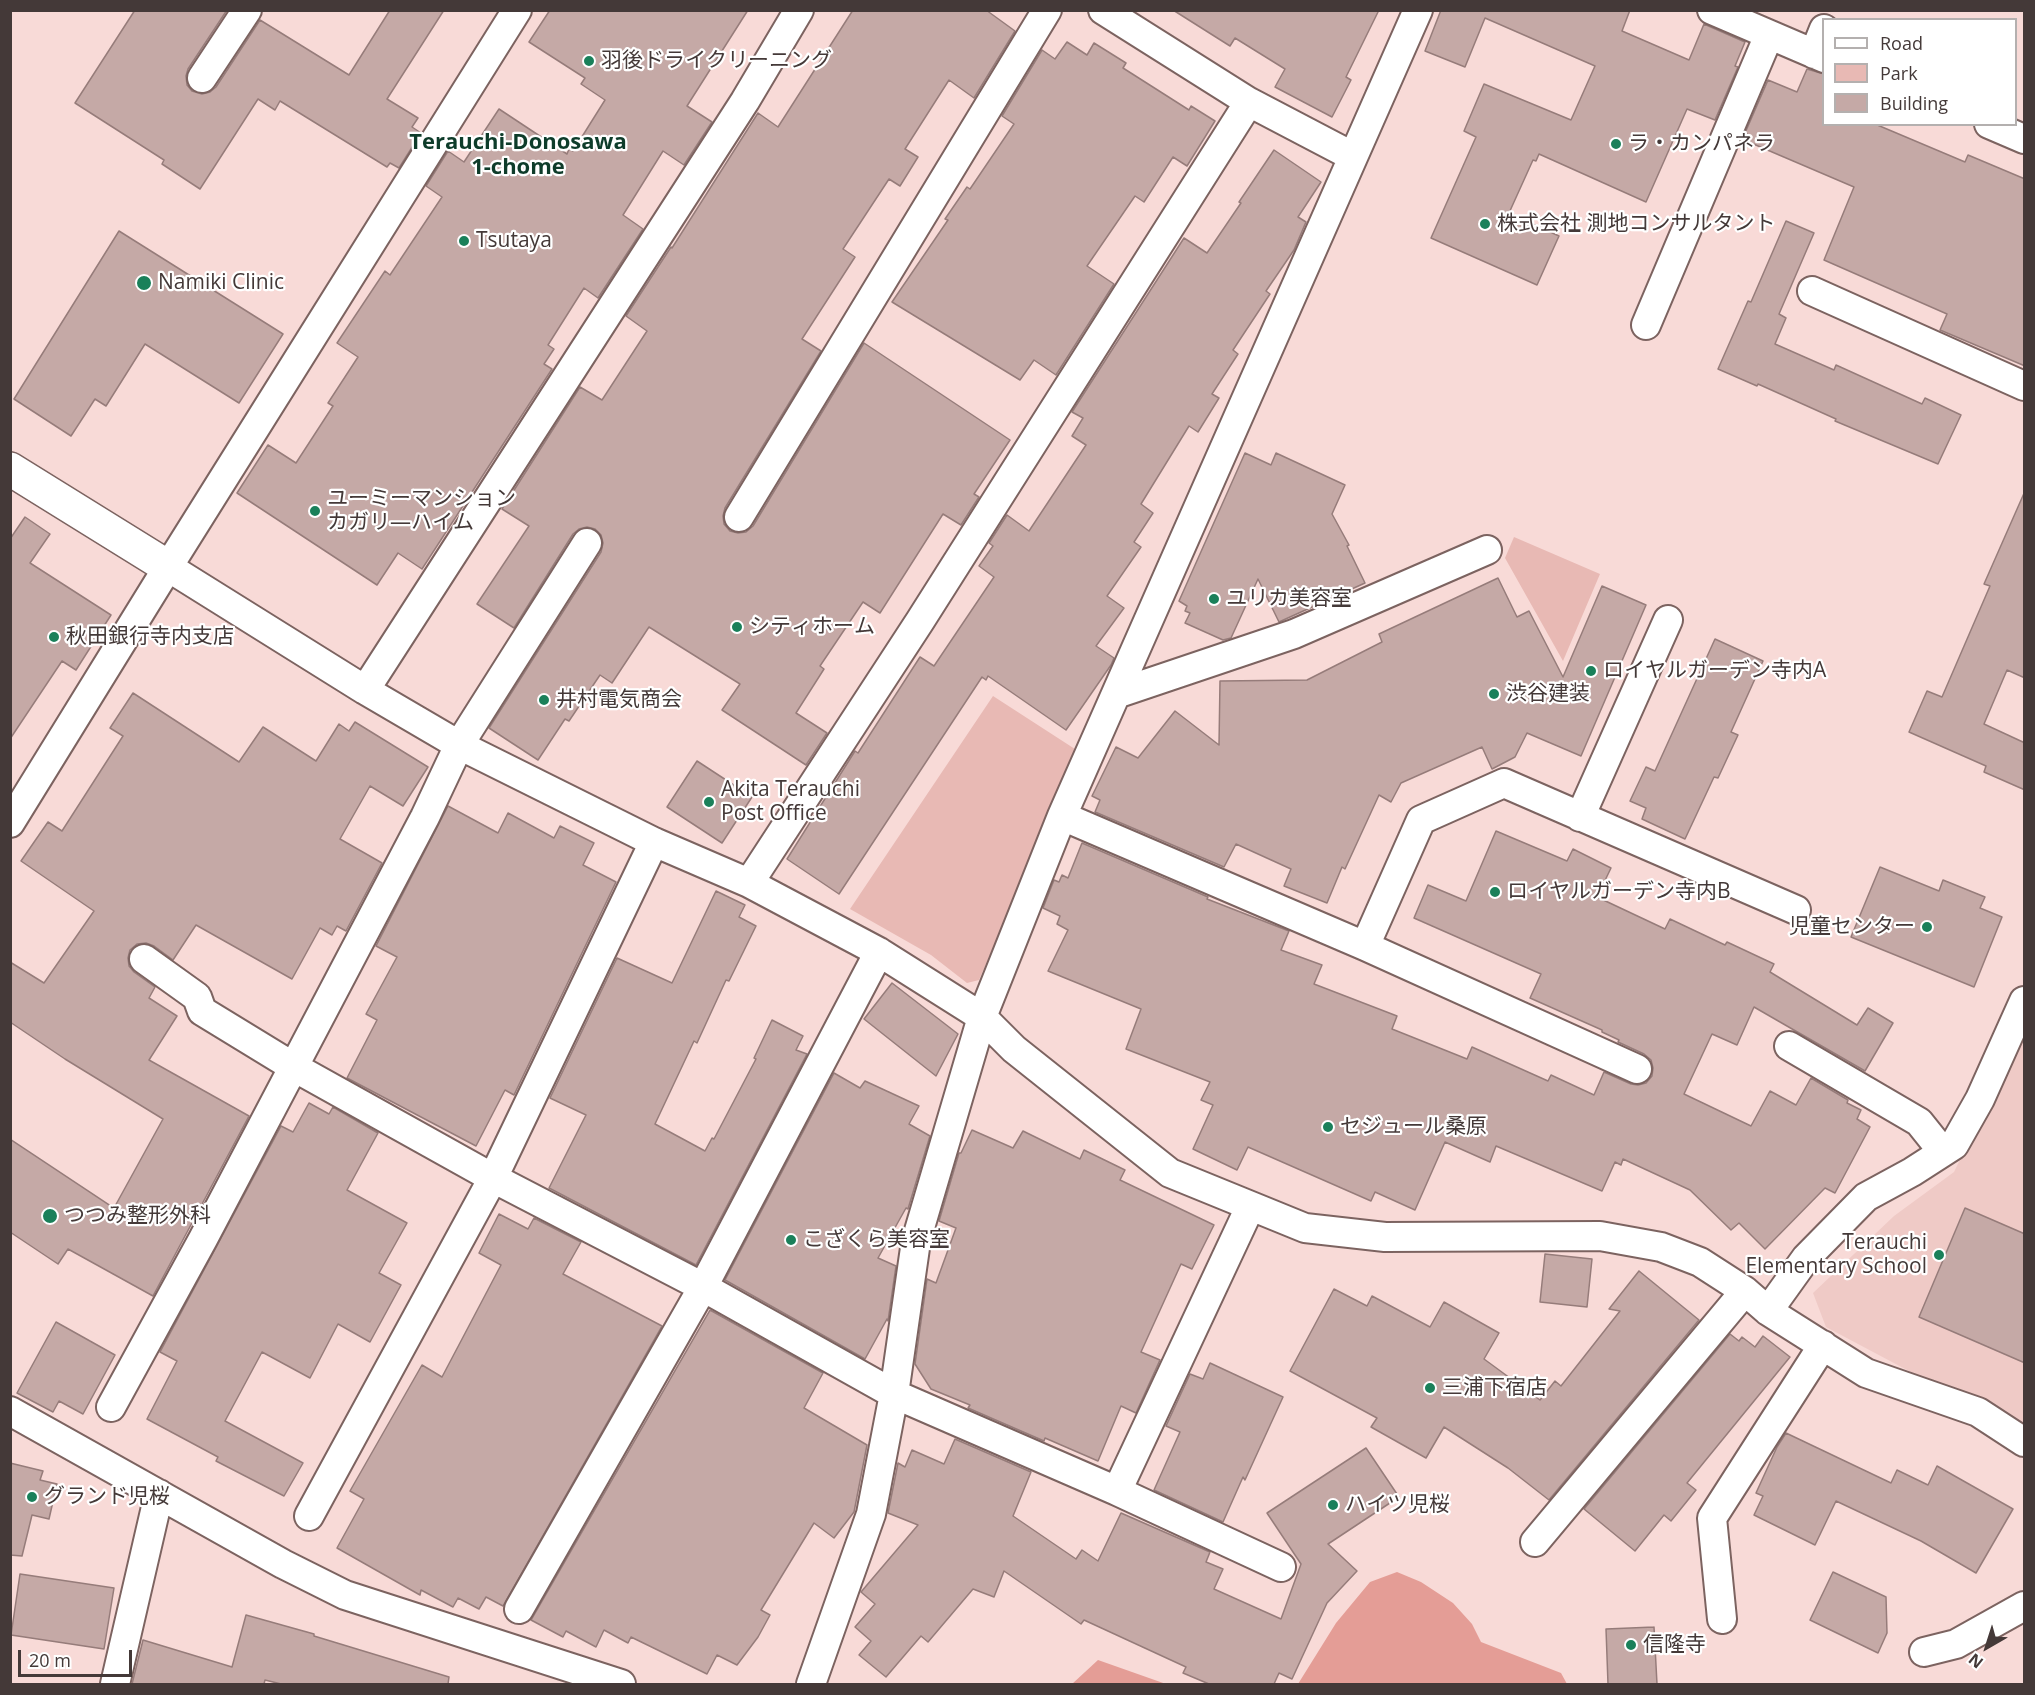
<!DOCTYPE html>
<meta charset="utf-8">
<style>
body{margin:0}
#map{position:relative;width:2035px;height:1695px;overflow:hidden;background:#f8dad7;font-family:"Open Sans",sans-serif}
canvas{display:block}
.frame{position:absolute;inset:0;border:12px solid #443938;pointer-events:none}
.legend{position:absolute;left:1822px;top:18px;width:195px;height:108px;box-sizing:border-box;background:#fff;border:2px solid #b4b0af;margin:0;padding:8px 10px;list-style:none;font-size:18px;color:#443938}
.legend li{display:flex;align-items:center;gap:12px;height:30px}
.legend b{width:30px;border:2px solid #b4b0af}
.north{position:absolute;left:1957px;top:1617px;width:60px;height:60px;-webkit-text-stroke:4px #fff;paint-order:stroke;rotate:219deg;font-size:16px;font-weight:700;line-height:24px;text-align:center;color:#443938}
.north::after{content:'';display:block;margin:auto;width:21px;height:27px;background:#443938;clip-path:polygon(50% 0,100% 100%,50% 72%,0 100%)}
.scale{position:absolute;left:18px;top:1650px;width:114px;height:27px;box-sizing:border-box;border:3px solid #443938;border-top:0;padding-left:8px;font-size:18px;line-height:21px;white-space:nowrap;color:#443938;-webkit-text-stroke:4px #fff;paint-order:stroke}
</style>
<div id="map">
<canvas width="2035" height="1695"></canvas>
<div class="frame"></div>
<ul class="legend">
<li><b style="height:8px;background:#fff"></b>Road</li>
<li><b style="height:16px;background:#e8b9b4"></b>Park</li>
<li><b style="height:16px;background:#c5a9a6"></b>Building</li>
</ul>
<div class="north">N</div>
<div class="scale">20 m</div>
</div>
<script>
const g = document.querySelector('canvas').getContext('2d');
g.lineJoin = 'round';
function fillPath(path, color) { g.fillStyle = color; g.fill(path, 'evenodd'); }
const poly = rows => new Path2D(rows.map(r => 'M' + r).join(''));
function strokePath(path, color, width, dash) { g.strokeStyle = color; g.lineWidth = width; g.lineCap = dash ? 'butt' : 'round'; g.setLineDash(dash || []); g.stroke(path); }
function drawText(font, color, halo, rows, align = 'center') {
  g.font = font + ' "Open Sans","Noto Sans JP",sans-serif'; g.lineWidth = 4.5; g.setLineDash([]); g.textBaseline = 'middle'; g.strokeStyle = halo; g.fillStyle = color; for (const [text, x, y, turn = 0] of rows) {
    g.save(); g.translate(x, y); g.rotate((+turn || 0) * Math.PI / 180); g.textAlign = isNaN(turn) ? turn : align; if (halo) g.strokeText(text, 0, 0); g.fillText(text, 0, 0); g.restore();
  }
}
const built = poly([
 [2024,1028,2024,1432,1826,1327,1813,1293,1894,1216,1954,1172]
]);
const green = poly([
 [1514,537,1600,574,1563,661,1505,558],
 [993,696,1078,751,979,980,967,983,931,955,850,909]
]);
const forest = poly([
 [1397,1572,1421,1582,1453,1603,1472,1624,1481,1642,1561,1673,1567,1684,1298,1684,1336,1623,1370,1582],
 [1098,1660,1166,1684,1072,1684]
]);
const building = poly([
 [135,10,227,10,188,69,186,76,187,85,192,91,202,94,210,92,216,87,260,20,349,75,390,10,444,10,387,99,418,118,412,127,421,133,399,168,390,163,387,167,280,101,275,110,258,99,200,189,162,164,164,160,75,103,135,10],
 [550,10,748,10,687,106,712,122,684,165,663,151,623,215,643,229,598,298,584,288,548,345,554,349,544,364,552,369,422,569,398,553,377,585,237,493,268,445,296,463,333,406,328,403,358,357,337,343,385,271,390,275,442,197,426,186,448,151,464,162,499,109,567,154,569,149,573,151,605,100,581,84,585,78,529,42,550,10],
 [853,10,986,10,1015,31,974,98,949,80,905,149,918,157,900,186,889,179,843,249,855,257,802,339,821,351,725,508,723,516,724,524,730,531,738,533,746,532,753,526,864,343,1010,440,974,494,979,497,961,525,943,514,880,613,863,602,820,666,824,669,796,713,827,733,806,765,722,710,740,684,649,627,612,683,600,675,569,721,565,719,538,760,489,728,601,552,603,543,601,535,595,529,587,527,579,529,573,534,514,628,477,604,529,526,502,509,580,387,602,400,647,331,626,316,671,247,672,248,758,113,778,127,853,10],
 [1173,10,1379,10,1346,77,1351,80,1332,117,1275,87,1285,69,1235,38,1230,46,1173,10],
 [1441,10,1630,10,1622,31,1689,60,1704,24,1745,42,1735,66,1738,67,1715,120,1687,109,1646,202,1539,154,1536,161,1533,160,1509,213,1559,236,1537,285,1431,238,1476,137,1464,131,1484,84,1571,120,1595,66,1485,18,1465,67,1425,51,1441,10],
 [1067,42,1087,55,1094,43,1126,63,1123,68,1189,110,1191,106,1215,121,1187,166,1173,157,1144,202,1135,196,1087,266,1114,284,1056,375,1034,360,1020,380,892,302,948,220,945,219,967,187,970,189,1014,124,1002,116,1042,50,1055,59,1067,42],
 [1807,69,1824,74,1824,124,1875,124,1965,162,1968,155,2025,179,2025,366,1940,330,1947,314,1824,260,1854,187,1744,140,1747,134,1745,133,1768,80,1797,92,1807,69],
 [1274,150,1321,182,1298,217,1306,222,1294,250,1266,291,1270,294,1233,350,1238,354,1212,394,1219,398,1198,432,1189,426,1141,504,1153,513,1134,542,1141,547,1107,596,1124,608,1096,646,1114,658,1111,665,1066,730,988,676,986,680,982,677,839,894,787,859,855,751,858,753,920,657,934,666,994,577,979,566,993,546,989,543,1007,515,1029,531,1086,445,1072,436,1083,418,1072,412,1184,238,1207,253,1241,203,1239,202,1274,150],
 [1786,221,1814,233,1779,314,1786,318,1775,344,1834,370,1836,365,1922,404,1925,398,1961,415,1938,464,1835,421,1836,419,1758,384,1757,386,1718,369,1748,301,1751,302,1786,221],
 [119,231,283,334,239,403,145,344,106,406,95,399,71,436,14,399,119,231],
 [1245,453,1271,465,1276,453,1345,485,1332,514,1349,545,1347,546,1365,583,1279,622,1258,579,1231,638,1223,640,1185,623,1190,613,1185,611,1187,606,1179,601,1245,453],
 [2025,491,2025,678,2007,670,1984,724,2025,743,2025,790,1984,772,1986,766,1909,732,1927,691,1942,697,1990,586,1984,584,2025,491],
 [25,517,50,534,30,563,111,615,76,670,62,661,10,739,10,539,25,517],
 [1498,578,1517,617,1529,611,1563,677,1602,586,1646,605,1581,756,1527,733,1515,757,1492,769,1482,747,1401,783,1391,802,1379,795,1345,869,1342,867,1327,903,1284,886,1291,869,1236,844,1224,867,1095,812,1100,800,1092,796,1116,747,1138,758,1175,711,1219,745,1220,681,1307,680,1382,642,1379,634,1498,578],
 [1715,639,1763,661,1731,732,1738,735,1718,778,1714,777,1685,839,1642,819,1646,808,1630,801,1646,767,1655,771,1715,639],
 [133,693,239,762,263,727,316,761,339,724,349,731,355,722,428,767,403,806,370,786,340,839,382,863,346,931,337,926,332,935,320,928,292,979,196,925,173,960,154,946,146,943,137,944,130,950,128,958,129,966,134,972,155,987,149,998,177,1016,149,1060,249,1116,153,1296,68,1249,58,1264,10,1232,10,1139,114,1208,163,1119,65,1059,10,1022,10,962,44,983,94,911,21,861,48,822,62,831,123,736,110,728,133,693],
 [697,761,752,797,722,843,667,807,697,761],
 [448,806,498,833,508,813,554,838,560,826,594,843,583,865,616,882,514,1095,505,1090,476,1146,347,1078,377,1020,366,1014,397,957,376,946,448,806],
 [1496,831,1567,861,1573,849,1611,868,1597,897,1665,929,1670,919,1725,945,1727,942,1774,964,1770,972,1857,1025,1868,1008,1893,1023,1865,1071,1754,1007,1737,1045,1712,1034,1684,1094,1751,1126,1770,1091,1796,1105,1811,1078,1848,1100,1847,1103,1861,1110,1857,1119,1870,1127,1835,1193,1825,1188,1765,1249,1739,1223,1731,1230,1690,1190,1623,1159,1621,1165,1615,1162,1602,1191,1496,1146,1490,1162,1445,1142,1415,1210,1375,1192,1371,1201,1248,1147,1237,1170,1193,1149,1213,1105,1201,1100,1210,1082,1126,1049,1141,1009,1048,971,1068,930,1057,924,1060,916,1043,908,1054,880,1059,882,1062,875,1068,878,1082,843,1208,897,1207,899,1289,931,1281,950,1322,965,1314,984,1397,1016,1392,1029,1467,1059,1472,1047,1548,1081,1551,1075,1594,1095,1604,1072,1631,1084,1638,1085,1646,1083,1652,1076,1653,1068,1651,1060,1644,1054,1618,1042,1619,1040,1602,1032,1602,1030,1530,998,1541,974,1414,918,1428,885,1466,901,1496,831],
 [1880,867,1939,891,1943,880,1985,897,1980,908,2002,917,1974,987,1851,937,1880,867],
 [716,891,745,905,739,917,756,926,729,981,726,980,697,1043,694,1041,655,1124,705,1151,712,1138,714,1139,756,1059,754,1058,772,1020,803,1036,796,1050,807,1054,696,1265,549,1188,586,1115,550,1098,617,958,672,983,716,891],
 [892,983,958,1034,936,1076,864,1019,892,983],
 [834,1073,860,1088,865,1081,919,1106,909,1124,930,1136,908,1209,906,1208,878,1258,896,1266,888,1321,887,1319,865,1359,725,1280,834,1073],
 [309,1103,329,1114,333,1107,378,1133,347,1190,407,1223,379,1273,401,1285,370,1342,338,1324,310,1378,262,1352,225,1421,303,1463,284,1496,216,1461,218,1457,147,1419,177,1361,160,1352,281,1126,293,1132,309,1103],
 [972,1130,1013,1148,1023,1131,1080,1159,1084,1150,1125,1170,1120,1180,1214,1225,1192,1269,1181,1264,1141,1352,1160,1360,1136,1413,1121,1406,1098,1461,1045,1438,1044,1441,968,1408,970,1405,931,1389,915,1364,927,1279,936,1283,956,1228,939,1221,959,1153,961,1153,972,1130],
 [1965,1208,2025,1234,2025,1363,1919,1317,1965,1208],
 [499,1214,528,1229,534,1218,581,1242,563,1274,662,1326,503,1606,486,1597,479,1609,458,1598,453,1607,421,1590,420,1595,337,1548,364,1499,350,1491,422,1365,442,1377,501,1265,479,1253,499,1214],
 [1545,1254,1592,1259,1587,1307,1540,1302,1545,1254],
 [1639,1271,1699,1320,1549,1500,1508,1468,1444,1427,1426,1458,1371,1427,1377,1418,1290,1371,1334,1289,1367,1306,1372,1296,1430,1327,1444,1302,1499,1333,1484,1359,1540,1400,1555,1381,1561,1386,1620,1311,1609,1309,1639,1271],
 [710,1310,823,1373,804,1408,867,1445,854,1512,834,1538,814,1523,761,1610,770,1615,758,1637,737,1665,717,1655,707,1674,631,1637,628,1643,604,1630,596,1647,566,1631,563,1637,531,1620,710,1310],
 [56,1322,115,1355,83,1414,59,1401,53,1412,17,1393,56,1322],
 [1730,1334,1739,1341,1742,1337,1755,1347,1763,1336,1790,1357,1687,1483,1696,1490,1671,1521,1664,1515,1635,1551,1584,1509,1730,1334],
 [1210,1363,1283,1397,1245,1480,1243,1477,1223,1522,1154,1490,1180,1432,1166,1426,1190,1374,1203,1379,1210,1363],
 [1786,1433,1891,1483,1897,1470,1928,1485,1937,1466,2013,1509,1976,1573,1921,1541,1836,1501,1815,1545,1754,1515,1763,1496,1756,1493,1777,1447,1786,1433],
 [955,1439,1031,1472,1013,1516,1076,1559,1082,1550,1098,1561,1121,1513,1210,1552,1206,1562,1223,1569,1214,1589,1281,1619,1301,1564,1267,1513,1366,1448,1399,1497,1328,1544,1357,1571,1327,1603,1292,1679,1279,1673,1274,1684,1209,1684,1183,1673,1186,1667,1084,1620,1081,1624,1004,1571,994,1597,973,1589,928,1642,921,1636,886,1677,859,1655,871,1641,855,1627,875,1604,861,1592,918,1525,888,1513,898,1463,905,1467,912,1450,944,1464,955,1439],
 [10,1463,43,1471,40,1480,57,1484,49,1519,32,1515,22,1556,10,1555,10,1463],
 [1833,1572,1886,1597,1887,1633,1878,1653,1810,1620,1833,1572],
 [20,1574,114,1588,104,1649,11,1635,20,1574],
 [246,1615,314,1634,314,1636,449,1677,448,1684,281,1684,265,1680,264,1684,132,1684,143,1640,232,1667,246,1615],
 [1654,1627,1657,1684,1608,1684,1606,1629,1654,1627]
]);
const street = poly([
 [1103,10,1249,102,1352,156],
 [1712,10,1824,58],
 [1814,54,1824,29],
 [202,78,247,10],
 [1989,124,2024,139],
 [1812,291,2024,386],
 [1646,325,1769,35],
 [739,517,1047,10],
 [168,567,365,690,459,745,654,842,749,883,879,952,982,1017,1014,1049,1170,1173,1305,1228,1385,1237,1600,1236,1661,1247,1700,1262,1745,1291,1768,1311,1866,1373,1978,1412,2024,1442],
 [365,690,745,101,799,10],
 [1116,694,1294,634,1487,550],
 [1062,816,1365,946,1637,1069],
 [1580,817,1668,620],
 [10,823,168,567,517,10],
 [749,883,920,621,1249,102],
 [1365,946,1421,820,1504,783,1796,910],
 [144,959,197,997,202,1011,292,1066,493,1178,703,1287,894,1394,1117,1491,1281,1567],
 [1789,1046,1919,1122,1943,1152],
 [1768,1311,1806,1258,1866,1197,1912,1172,1954,1145,1980,1099,2024,1001],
 [111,1407,203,1239,425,817,459,745,587,543],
 [10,1411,283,1564,345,1595,621,1684],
 [1117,1491,1250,1207],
 [309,1516,493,1178,654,842],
 [1535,1542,1745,1291],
 [519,1609,703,1287,879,952],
 [1722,1619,1712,1518,1823,1345],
 [1924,1652,1956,1644,2024,1606],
 [115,1684,159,1494],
 [811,1684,871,1514,894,1394,916,1241,982,1017,1062,816,1418,10]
]);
const secondary = poly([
 [10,469,168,567]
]);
const markers = [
 [589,61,6,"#1a805a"],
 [1616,144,6,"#1a805a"],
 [1485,224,6,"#1a805a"],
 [464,241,6,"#1a805a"],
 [144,283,8,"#1a805a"],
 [315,511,6,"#1a805a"],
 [1214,599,6,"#1a805a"],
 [737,627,6,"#1a805a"],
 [54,637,6,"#1a805a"],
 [1591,671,6,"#1a805a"],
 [1494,694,6,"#1a805a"],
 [544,700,6,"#1a805a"],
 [709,802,6,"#1a805a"],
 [1495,892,6,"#1a805a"],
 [1927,927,6,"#1a805a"],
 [1328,1127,6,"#1a805a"],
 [50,1216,8,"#1a805a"],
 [791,1240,6,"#1a805a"],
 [1939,1255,6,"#1a805a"],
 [1430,1388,6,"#1a805a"],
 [32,1497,6,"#1a805a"],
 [1333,1505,6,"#1a805a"],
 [1631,1645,6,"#1a805a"]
];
const poiNames = [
 ["羽後ドライクリーニング",601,61],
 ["ラ・カンパネラ",1628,144],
 ["株式会社 測地コンサルタント",1497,224],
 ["Tsutaya",476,241],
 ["Namiki Clinic",158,283],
 ["ユーミーマンション",327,499],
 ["カガリ―ハイム",327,523],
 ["ユリカ美容室",1226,599],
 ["シティホーム",749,627],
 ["秋田銀行寺内支店",66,637],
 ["ロイヤルガーデン寺内A",1603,671],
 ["渋谷建装",1506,694],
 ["井村電気商会",556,700],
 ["Akita Terauchi",721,790],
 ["Post Office",721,814],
 ["ロイヤルガーデン寺内B",1507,892],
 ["児童センター",1915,927,"right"],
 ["セジュール桑原",1340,1127],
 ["つつみ整形外科",64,1216],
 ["こざくら美容室",803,1240],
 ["Terauchi",1927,1243,"right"],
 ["Elementary School",1927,1267,"right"],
 ["三浦下宿店",1442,1388],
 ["グランド児桜",44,1497],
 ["ハイツ児桜",1345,1505],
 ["信隆寺",1643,1645]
];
const neighbourhoodNames = [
 ["Terauchi-Donosawa",518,143],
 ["1-chome",518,168]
];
fillPath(built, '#efcac6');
fillPath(green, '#e8b9b4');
fillPath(forest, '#e49d96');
fillPath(building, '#c5a9a6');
strokePath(building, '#967c7a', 1.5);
strokePath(street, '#7c6360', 32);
strokePath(secondary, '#7c6360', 36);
strokePath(street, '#fff', 28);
strokePath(secondary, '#fff', 33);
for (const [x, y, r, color] of markers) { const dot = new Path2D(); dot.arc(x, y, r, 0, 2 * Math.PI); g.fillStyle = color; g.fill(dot); strokePath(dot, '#fff', 2); }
drawText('21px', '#443938', '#fff', poiNames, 'left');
drawText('bold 22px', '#0e3c2a', '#fff', neighbourhoodNames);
</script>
